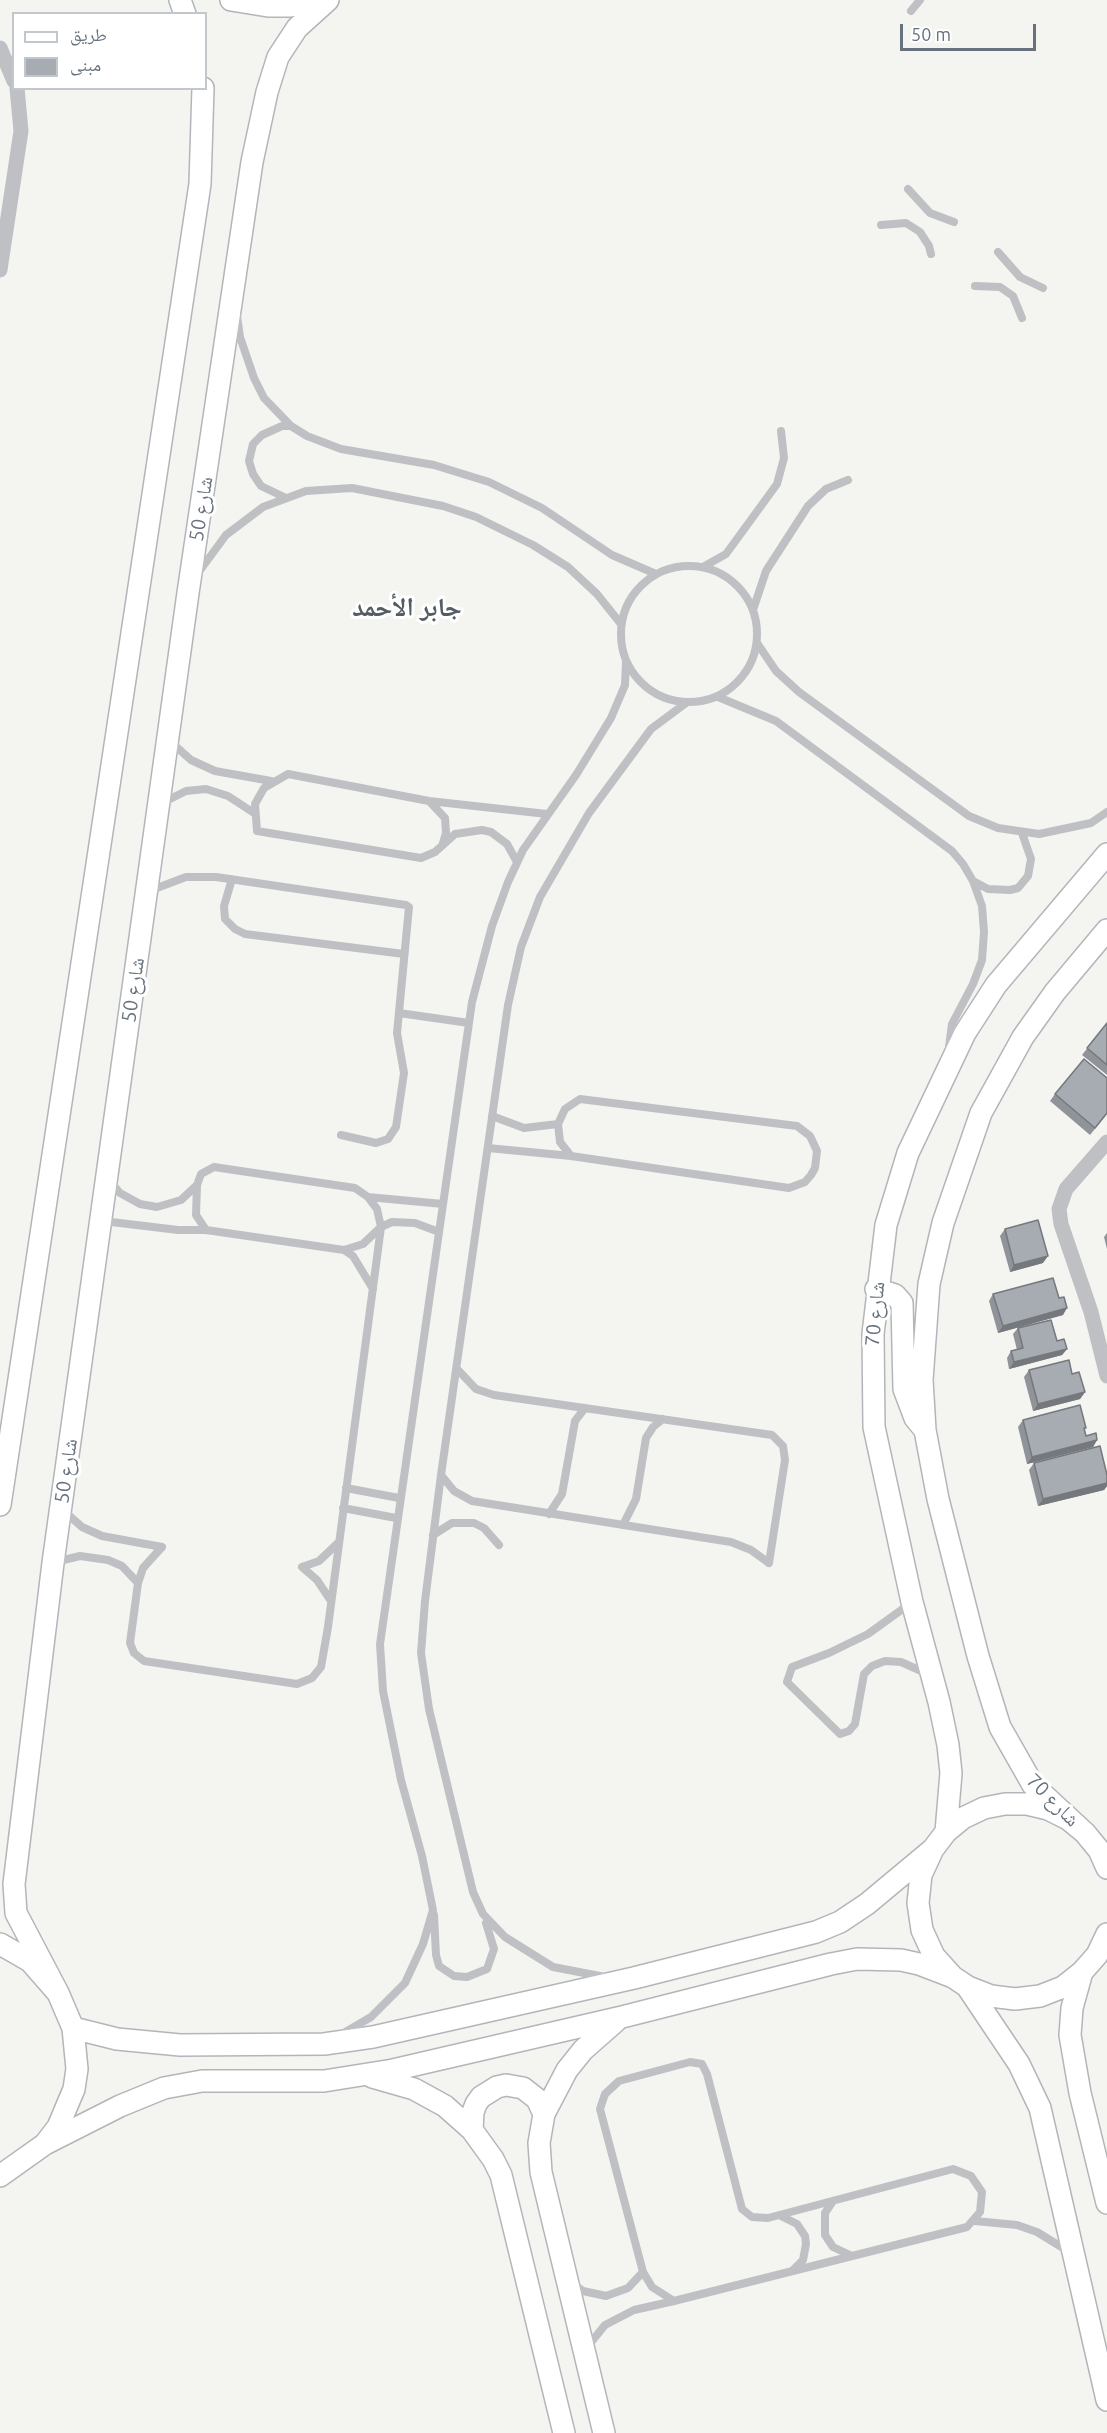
<!DOCTYPE html>
<meta charset="utf-8">
<style>
body{margin:0}
#map{position:relative;width:1107px;height:2433px;overflow:hidden;background:#f4f4f1;font-family:Ubuntu,"Noto Naskh Arabic",sans-serif}
canvas{display:block}
.legend{position:absolute;left:12px;top:12px;width:195px;height:78px;box-sizing:border-box;background:#fff;border:2px solid #c2c7cb;margin:0;padding:8px 10px;list-style:none;font-size:18px;color:#67727e}
.legend li{display:flex;align-items:center;gap:12px;height:30px}
.legend b{width:30px;border:2px solid #c2c7cb}
.scale{position:absolute;left:900px;top:24px;width:136px;height:27px;box-sizing:border-box;border:3px solid #67727e;border-top:0;padding-left:8px;font-size:18px;line-height:21px;white-space:nowrap;color:#67727e;-webkit-text-stroke:4px #fff;paint-order:stroke}
</style>
<div id="map">
<canvas width="1107" height="2433"></canvas>
<ul class="legend">
<li><b style="height:8px;background:#fff"></b>طريق</li>
<li><b style="height:16px;background:#a7acb2"></b>مبنى</li>
</ul>
<div class="scale">50 m</div>
</div>
<script>
const g = document.querySelector('canvas').getContext('2d');
g.lineJoin = 'round';
const poly = rows => new Path2D(rows.map(r => 'M' + r).join(''));
function strokePath(path, color, width, dash) { g.strokeStyle = color; g.lineWidth = width; g.lineCap = dash ? 'butt' : 'round'; g.setLineDash(dash || []); g.stroke(path); }
function fillPath(path, color) { g.fillStyle = color; g.fill(path, 'evenodd'); }
function drawText(font, color, halo, rows, align = 'center') {
  g.font = font + ' Ubuntu,"Noto Naskh Arabic",sans-serif'; g.lineWidth = 6; g.setLineDash([]); g.textBaseline = 'middle'; g.strokeStyle = halo; g.fillStyle = color; for (const [text, x, y, turn = 0] of rows) {
    g.save(); g.translate(x, y); g.rotate((+turn || 0) * Math.PI / 180); g.textAlign = isNaN(turn) ? turn : align; if (halo) g.strokeText(text, 0, 0); g.fillText(text, 0, 0); g.restore();
  }
}
const lane = poly([
 [911,11,920,0],
 [908,189,930,213,954,222],
 [881,225,906,223,920,232,929,246,931,254],
 [998,252,1020,277,1043,288],
 [975,286,1000,287,1013,296,1022,318],
 [237,316,240,337,254,378,264,398,291,426,307,436,341,449,434,465,489,482,542,508,612,555,656,574],
 [284,497,261,486,253,474,249,461,253,444,262,435,282,426,291,426],
 '621 634a68 68 0 1 1 136 0a68 68 0 1 1-136 0Z',
 [703,567,726,554,777,484,784,458,781,431],
 [198,573,226,535,263,507,306,491,352,488,443,506,476,517,533,545,568,567,597,594,621,624],
 [753,610,766,571,808,506,826,489,848,480],
 [757,643,776,671,799,692,969,816,998,828,1039,834,1091,823,1107,812],
 [718,697,776,721,952,851,963,864,973,881,982,906,984,932,982,960,973,984,952,1024,949,1047],
 [172,743,191,760,215,771,271,781],
 [430,802,445,818,446,833,443,843],
 [162,803,186,791,206,789,228,796,254,813],
 [517,862,507,844,491,832,482,830,455,834,435,852,421,858,257,831,255,804,264,788,288,774,429,801,547,814],
 [232,879,224,906,225,919,235,929,245,934,404,954],
 [973,881,988,889,1010,890,1018,888,1028,876,1031,859,1022,833],
 [149,891,186,877,216,877,406,905,409,907,397,1033,404,1073,396,1127,388,1139,376,1143,341,1135],
 [399,1013,469,1023],
 [492,1116,524,1128,558,1124],
 [488,1148,571,1156,789,1188,805,1182,811,1175,815,1168,817,1151,810,1136,797,1126,580,1099,565,1109,558,1124,560,1142,571,1156],
 [109,1180,120,1193,140,1204,157,1207,181,1200,197,1185],
 [368,1197,443,1204],
 [103,1221,178,1230,206,1230,344,1250,363,1244,381,1227,392,1222,415,1223,439,1232],
 [344,1250,353,1256,373,1289],
 [457,1369,476,1389,494,1395,772,1435,783,1446,785,1460,769,1563],
 [441,1475,454,1491,472,1501,731,1542,751,1550,769,1563],
 [346,1488,399,1498],
 [343,1508,396,1518],
 [64,1511,82,1527,102,1536,162,1547],
 [549,1514,562,1494,575,1421,585,1408],
 [623,1525,636,1499,646,1438,653,1427,663,1419],
 [433,1535,452,1523,474,1523,484,1528,499,1545],
 [162,1547,143,1568,138,1583,130,1643,134,1653,144,1661,297,1684,312,1678,321,1667,328,1627,381,1227,377,1209,368,1197,355,1188,214,1167,201,1174,197,1185,196,1215,206,1230],
 [55,1562,80,1556,108,1560,122,1566,138,1583],
 [302,1567,319,1561,338,1543],
 [302,1567,317,1580,331,1601],
 [911,1603,868,1634,829,1653,792,1667,787,1682,840,1734,849,1731,855,1724,864,1674,872,1666,885,1661,901,1662,928,1674],
 [434,1915,436,1955,439,1966,454,1976,467,1977,487,1969,494,1949,486,1923],
 [605,1977,553,1967,505,1937,483,1914,473,1892,429,1709,421,1653,425,1601,441,1475,508,1005,521,947,540,897,589,813,651,729,686,703],
 [342,2034,371,2017,405,1983,423,1944,433,1910,422,1856,401,1780,383,1691,380,1644,472,1002,492,926,508,882,523,850,576,775,611,718,625,685,626,661],
 [833,2201,825,2213,825,2235,833,2247,852,2256],
 [781,2216,797,2224,805,2236,806,2244,803,2260,793,2270],
 [975,2221,1017,2225,1037,2232,1068,2251],
 [572,2283,583,2291,606,2296,628,2288,643,2272],
 [588,2346,605,2325,634,2310,674,2301,967,2227,980,2212,982,2192,971,2176,953,2169,768,2218,752,2217,742,2209,707,2074,702,2064,690,2062,619,2081,605,2094,600,2109,643,2272,652,2287,674,2301]
]);
const street = poly([
 [0,48,14,81],
 [0,270,21,131,17,88],
 [1107,1142,1066,1189,1059,1209,1061,1224,1091,1312,1107,1376]
]);
const secondary = poly([
 [180,0,185,14],
 [231,0,268,6,290,6,317,0],
 [876,1289,895,1295,902,1303,904,1389,915,1418,924,1429],
 [0,1505,200,184,203,88],
 [946,1832,951,1773,948,1745,939,1702,912,1602,874,1427,873,1334,886,1225,908,1153,965,1033,996,985,1107,854],
 [1085,1833,1033,1785,1000,1727,978,1656,938,1499,925,1430,922,1380,929,1284,943,1223,981,1113,1023,1037,1055,992,1107,930],
 [1107,1868,1099,1850,1085,1833,1068,1819,1048,1809,1027,1804,1005,1804,984,1808,963,1818,946,1832,933,1849,921,1875,918,1903,922,1930,934,1956,953,1977,968,1987,991,1996,1015,1999,1040,1996,1063,1987,1082,1972,1097,1955,1107,1934],
 [0,1944,30,1961,58,1993,73,2028,77,2069,74,2089,58,2127,45,2144,0,2176],
 [1082,1972,1072,2008,1070,2035,1080,2093,1107,2203],
 [968,1988,1019,2064,1040,2108,1107,2400],
 [58,1993,16,1913,14,1884,53,1563,188,593,252,162,267,92,278,57,297,28,328,0],
 [73,2028,117,2039,180,2045,324,2044,373,2037,634,1978,816,1932,840,1922,867,1904,933,1849],
 [372,2077,414,2089,445,2106,472,2130,493,2159,501,2175,564,2433],
 [472,2130,473,2112,476,2104,481,2097,497,2087,506,2085,523,2088,537,2099,544,2114],
 [45,2144,120,2106,164,2088,202,2081,324,2081,393,2070,622,2017,831,1964,857,1959,901,1960,919,1964,953,1977],
 [604,2433,541,2172,539,2143,544,2114,567,2070,583,2050,616,2021]
]);
const wall = poly([
 [1107,1023,1107,1075,1082,1055],
 [1055,1094,1107,1114,1090,1135,1050,1101],
 [1005,1229,1043,1263,1010,1272,1000,1236],
 [1107,1233,1107,1249,1104,1237],
 [993,1294,1063,1315,998,1333,989,1301],
 [1018,1328,1057,1341,1067,1349,1062,1355,1009,1369,1007,1358,1011,1351,1017,1350,1013,1334],
 [1029,1370,1072,1374,1085,1392,1080,1399,1033,1411,1024,1377],
 [1023,1420,1084,1430,1086,1436,1097,1440,1093,1447,1027,1464,1018,1427],
 [1034,1463,1107,1475,1107,1486,1104,1490,1038,1506,1029,1470]
]);
const shadedWall = poly([
 [1048,1256,1043,1263,1010,1272,1014,1265],
 [1067,1308,1063,1315,998,1333,1003,1326],
 [1067,1349,1062,1355,1009,1369,1014,1362],
 [1085,1392,1080,1399,1033,1411,1038,1404],
 [1097,1440,1093,1447,1027,1464,1032,1457],
 [1107,1483,1107,1486,1104,1490,1038,1506,1043,1499]
]);
const building = poly([
 [1107,1023,1107,1065,1087,1048,1107,1023],
 [1084,1059,1107,1078,1107,1113,1095,1128,1055,1094,1084,1059],
 [1038,1220,1048,1256,1014,1265,1005,1229,1038,1220],
 [1053,1278,1059,1298,1064,1297,1067,1308,1003,1326,993,1294,1053,1278],
 [1051,1320,1057,1341,1064,1339,1067,1349,1014,1362,1011,1351,1023,1348,1018,1328,1051,1320],
 [1069,1360,1072,1374,1079,1372,1085,1392,1038,1404,1029,1370,1069,1360],
 [1080,1405,1086,1428,1084,1428,1086,1436,1096,1433,1097,1440,1032,1457,1023,1420,1080,1405],
 [1100,1446,1107,1475,1107,1483,1043,1499,1034,1463,1100,1446]
]);
const streetNames = [
 ["شارع 50",201,509,-81],
 ["شارع 50",133,990,-82],
 ["شارع 70",875,1314,-85],
 ["شارع 50",66,1471,-82],
 ["شارع 70",1053,1800,45]
];
const districtNames = [
 ["جابر الأحمد",407,607]
];
strokePath(secondary, '#b2b6ba', 24);
strokePath(lane, '#bec0c4', 8);
strokePath(street, '#bec0c4', 15);
strokePath(secondary, '#fff', 21);
fillPath(wall, '#909499');
fillPath(shadedWall, '#75787d');
fillPath(building, '#a7acb2');
strokePath(building, '#75787d', 1.5);
drawText('20px', '#67727e', '#fff', streetNames);
drawText('bold 26px', '#545c64', '#fff', districtNames);
</script>
